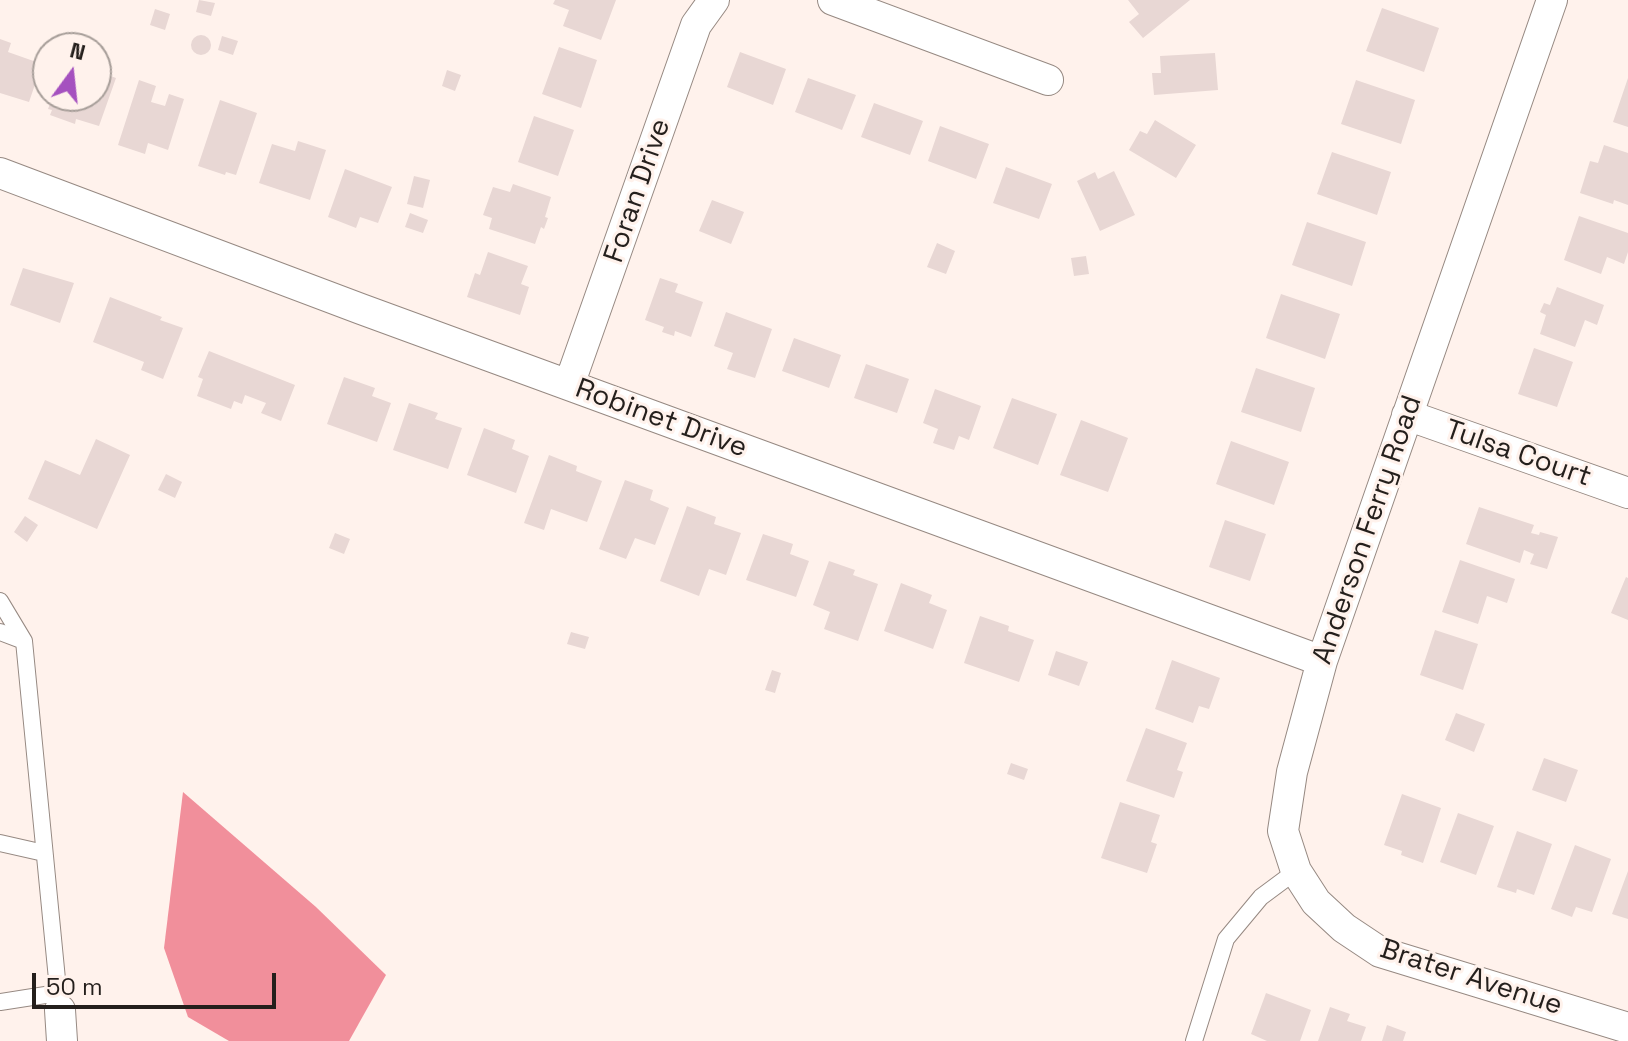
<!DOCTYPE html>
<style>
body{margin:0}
#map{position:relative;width:1628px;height:1041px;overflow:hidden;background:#fff2ec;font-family:"Space Grotesk",sans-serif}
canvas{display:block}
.north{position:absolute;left:32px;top:32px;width:80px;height:80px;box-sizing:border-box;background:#fff2ec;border:2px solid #a79e99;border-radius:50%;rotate:15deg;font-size:22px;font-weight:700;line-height:32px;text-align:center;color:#241f1c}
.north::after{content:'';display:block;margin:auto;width:28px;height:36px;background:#a551bf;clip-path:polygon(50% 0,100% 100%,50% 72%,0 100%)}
.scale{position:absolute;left:32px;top:973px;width:244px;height:36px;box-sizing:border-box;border:4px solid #241f1c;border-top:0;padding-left:10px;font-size:24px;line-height:28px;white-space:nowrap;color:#241f1c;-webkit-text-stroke:6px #fff2ec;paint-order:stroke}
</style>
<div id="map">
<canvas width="1628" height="1041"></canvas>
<div class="north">N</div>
<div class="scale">50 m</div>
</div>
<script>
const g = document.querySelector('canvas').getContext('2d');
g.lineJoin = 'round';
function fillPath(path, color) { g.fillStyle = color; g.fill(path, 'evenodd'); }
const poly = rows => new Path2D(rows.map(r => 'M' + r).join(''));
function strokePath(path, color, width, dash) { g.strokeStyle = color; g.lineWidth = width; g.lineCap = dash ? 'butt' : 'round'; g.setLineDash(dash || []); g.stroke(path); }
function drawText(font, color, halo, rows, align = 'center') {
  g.font = font + ' "Space Grotesk",sans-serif'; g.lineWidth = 6; g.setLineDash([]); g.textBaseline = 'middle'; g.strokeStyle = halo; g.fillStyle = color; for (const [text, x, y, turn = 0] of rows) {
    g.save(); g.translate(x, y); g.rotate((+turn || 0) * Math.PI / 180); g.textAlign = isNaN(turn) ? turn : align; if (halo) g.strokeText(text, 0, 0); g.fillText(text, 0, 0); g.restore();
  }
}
const water = poly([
 [183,792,316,907,386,975,349,1041,229,1041,188,1017,164,948]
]);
const building = poly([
 [199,0,215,3,211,16,196,12],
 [555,0,616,0,601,40,563,26,569,10,553,4],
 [1128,0,1190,0,1143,38,1129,22,1139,14],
 [1382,8,1439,28,1424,72,1366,51],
 [155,9,170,14,165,30,150,25],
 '191 45a10 10 0 1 1 20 0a10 10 0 1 1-20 0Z',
 [222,36,238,41,233,55,218,50],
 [0,39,11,43,8,52,42,64,29,102,0,93],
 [559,47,597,60,581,108,542,94],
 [740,52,786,69,773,105,727,87],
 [1215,53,1218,90,1154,95,1152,73,1161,73,1160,56],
 [447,70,461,75,455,91,442,86],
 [97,71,116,78,99,126,76,119,75,124,50,115,52,110,48,109,53,96,96,96],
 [808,78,856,95,842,130,795,112],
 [1628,78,1628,127,1613,122],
 [139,80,156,86,151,102,165,106,169,94,184,99,168,150,148,143,145,154,118,145],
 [1356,80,1415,100,1401,144,1341,124],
 [220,100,257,113,236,175,226,172,225,175,198,166],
 [874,103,923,121,910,155,861,137],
 [534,116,574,130,558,176,518,162],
 [1155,120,1196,145,1176,178,1129,150,1140,131,1147,134],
 [940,126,989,144,976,179,928,161],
 [298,141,326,150,310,200,259,183,272,144,295,151],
 [1604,145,1628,153,1628,205,1614,200,1613,204,1580,193,1590,161,1598,163],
 [1332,152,1391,172,1377,215,1317,194],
 [1006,167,1052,184,1039,219,993,203],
 [345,169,392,187,378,223,360,217,356,228,328,217],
 [1114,171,1135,215,1100,231,1077,181,1095,172,1098,179],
 [414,176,430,180,423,208,407,204],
 [513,184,551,197,545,217,548,218,544,229,541,227,535,244,489,229,492,218,483,215,493,187,510,192],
 [712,200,744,212,731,244,699,231],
 [410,213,428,220,423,233,405,227],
 [1579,216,1628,233,1628,252,1624,264,1607,257,1601,274,1564,260],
 [1307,222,1366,242,1352,286,1292,265],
 [937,243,955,251,946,274,927,267],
 [488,252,528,266,521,284,529,287,520,315,467,297,475,273,480,275],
 [1086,256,1089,274,1074,276,1071,258],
 [23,268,74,283,60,323,10,305],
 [660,278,678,284,675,292,703,302,691,337,675,331,674,336,662,332,664,327,645,320],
 [1557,287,1604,305,1597,325,1585,320,1575,347,1540,334,1546,315,1540,312,1544,303,1550,305],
 [1281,294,1340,314,1325,359,1266,338],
 [110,297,162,317,160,320,183,328,163,379,141,370,144,362,93,342],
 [726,312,772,329,755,378,727,369,733,353,714,346],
 [794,338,841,355,829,388,782,371],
 [1534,348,1573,362,1557,407,1518,394],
 [209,351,295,385,281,421,261,413,266,403,245,395,242,404,234,401,231,409,197,396,203,379,198,377],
 [866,364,909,379,897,413,854,398],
 [1256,368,1315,388,1301,432,1241,412],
 [344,377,375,388,372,396,391,403,377,442,327,424],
 [935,389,981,406,969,440,959,436,954,450,933,443,938,429,923,423],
 [1012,398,1057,414,1038,465,993,448],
 [409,403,438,413,435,419,462,428,448,469,393,450],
 [1081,420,1128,438,1108,492,1060,475],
 [484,428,515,440,512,449,529,456,516,493,467,475],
 [96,439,130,455,97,529,28,499,45,460,80,475],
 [1231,441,1289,462,1274,505,1216,484],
 [549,455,577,466,576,471,602,481,587,522,551,509,544,530,524,523],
 [166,474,182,482,175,498,158,490],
 [625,480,653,490,650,500,669,508,655,545,635,538,626,559,599,549],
 [687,506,716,517,714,524,741,533,726,575,709,569,699,596,660,581],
 [1479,507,1534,525,1531,533,1539,535,1540,532,1558,537,1547,569,1530,564,1534,554,1524,550,1520,563,1466,544],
 [25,516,38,525,27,542,14,532],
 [1225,520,1266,534,1250,581,1209,567],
 [335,533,350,539,344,554,329,548],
 [763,534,793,544,790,554,809,561,796,597,746,580],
 [1460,560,1515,579,1507,603,1487,596,1478,624,1442,612],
 [829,561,855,570,853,575,878,584,858,641,824,629,830,612,813,605],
 [1626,577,1628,578,1628,620,1611,613],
 [901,583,932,595,929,603,947,610,933,649,884,631],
 [980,616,1009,626,1008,631,1034,640,1019,682,964,663],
 [1435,630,1478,644,1463,690,1420,675],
 [571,632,589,637,585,649,567,644],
 [1056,651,1088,662,1079,686,1048,675],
 [1172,660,1220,678,1209,709,1199,706,1193,723,1155,709],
 [772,670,781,673,775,693,765,690],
 [1456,713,1485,724,1474,752,1445,740],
 [1146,728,1187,743,1177,770,1183,772,1174,798,1126,781],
 [1544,758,1578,770,1566,802,1532,790],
 [1011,763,1028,769,1024,780,1007,774],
 [1402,794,1441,808,1423,863,1401,855,1402,851,1384,845],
 [1120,802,1160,815,1151,842,1157,844,1147,873,1101,858],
 [1458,813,1494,826,1476,875,1440,862],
 [1517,831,1552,844,1534,895,1517,889,1516,893,1497,887],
 [1575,845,1611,859,1592,912,1576,907,1572,917,1551,909],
 [1628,871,1628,919,1612,914],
 [1266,993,1311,1010,1300,1041,1267,1041,1251,1034],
 [1330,1007,1350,1014,1347,1021,1366,1027,1361,1041,1318,1041],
 [1387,1025,1406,1032,1403,1041,1382,1041]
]);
const service = poly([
 [0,601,24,641,60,1010],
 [0,632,24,641],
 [0,843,44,853],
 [0,1002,58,993],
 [1194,1041,1226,939,1261,897,1296,871]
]);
const minor = poly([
 [833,0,1048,80],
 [1552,0,1322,661,1292,772,1283,831,1296,871,1316,902,1344,928,1380,952,1628,1028],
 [0,173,361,309,1322,661],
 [569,385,696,25,714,0],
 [1407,415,1628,493],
 [60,1010,62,1041]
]);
const streetNames = [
 ["Foran Drive",638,191,-71],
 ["Robinet Drive",661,419,20],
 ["Tulsa Court",1518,454,19],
 ["Anderson Ferry Road",1368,530,-71],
 ["Brater Avenue",1471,978,18]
];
fillPath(water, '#f18f9b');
fillPath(building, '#e8d7d4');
strokePath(service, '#968982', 18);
strokePath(minor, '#968982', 32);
strokePath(service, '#fff', 16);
strokePath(minor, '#fff', 30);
drawText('28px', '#241f1c', '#fff2ec', streetNames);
</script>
